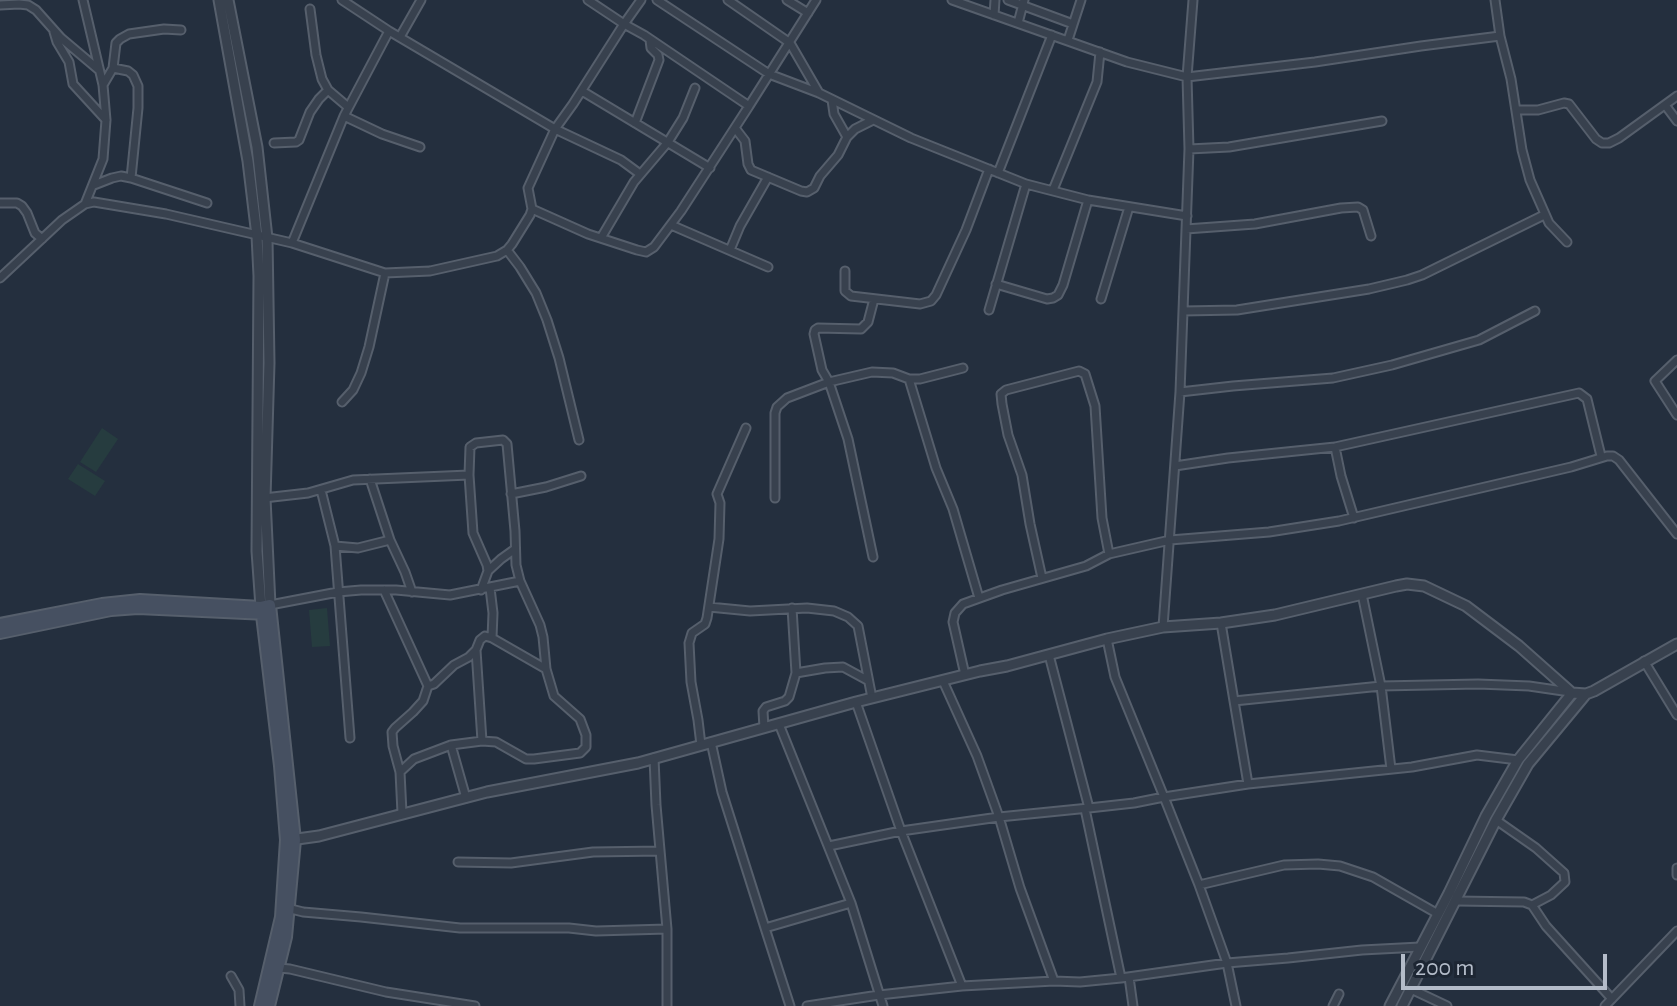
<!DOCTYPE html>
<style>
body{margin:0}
#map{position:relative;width:1677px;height:1006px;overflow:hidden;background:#242f3e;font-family:"Alegreya Sans",sans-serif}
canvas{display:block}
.scale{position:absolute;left:1401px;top:954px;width:206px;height:36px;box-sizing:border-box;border:4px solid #b4bcc9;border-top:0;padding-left:10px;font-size:24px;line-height:28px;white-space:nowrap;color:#b4bcc9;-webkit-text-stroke:6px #1d2633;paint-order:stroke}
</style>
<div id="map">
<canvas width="1677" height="1006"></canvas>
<div class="scale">200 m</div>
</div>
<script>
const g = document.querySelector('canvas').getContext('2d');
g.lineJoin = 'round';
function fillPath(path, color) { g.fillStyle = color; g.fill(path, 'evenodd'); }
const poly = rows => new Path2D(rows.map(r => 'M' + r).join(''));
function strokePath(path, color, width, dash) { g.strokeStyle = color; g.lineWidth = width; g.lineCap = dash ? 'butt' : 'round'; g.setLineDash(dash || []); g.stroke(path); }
const green = poly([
 [102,428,118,439,96,472,80,462],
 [78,464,105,481,95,496,68,479],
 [327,608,330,646,312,647,309,610]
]);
const minor = poly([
 [83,0,103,85,106,120,103,159,85,204],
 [342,0,389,31],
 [641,0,624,24,644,35,749,106,816,0],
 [657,0,769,74,819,93,911,138,1026,184,1088,200,1187,216],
 [728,0,790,43,819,93],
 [787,0,808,13],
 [952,0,1127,62,1187,77,1315,62,1421,46,1500,36],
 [1008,0,1073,24],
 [1495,0,1500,36,1511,79,1522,150,1530,180,1549,223,1567,242],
 [0,5,19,4,28,5,36,10,61,38,99,70],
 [310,9,316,55,322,79,328,90,348,107],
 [994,15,995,0],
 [1018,23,1024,0],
 [54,32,57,42,69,62,73,84,106,120],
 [400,37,421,0],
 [1068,40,1081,0],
 [113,68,128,71,133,75,138,86,138,108,131,178],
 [103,85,113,68,116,43,120,39,129,34,164,29,181,30],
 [582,91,710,168],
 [832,100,834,114,847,137],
 [1665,105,1677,121],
 [1517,110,1538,110,1564,103,1569,104,1596,139,1602,143,1609,143,1619,138,1677,96],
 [344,116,382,134,420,147],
 [635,123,659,60,658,55,651,48,650,40],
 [735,128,745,141,748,164,751,170,801,191,807,192,814,188,820,176,838,155,847,137,855,129,873,120],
 [274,143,296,142,299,140,310,112,319,99,328,90],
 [1189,149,1229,147,1382,121],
 [998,173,1052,35],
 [94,185,112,178,121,176,131,178,207,203],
 [1053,190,1097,82,1100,52],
 [0,203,17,203,22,206,27,213,35,233,42,239],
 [532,209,528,188,555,129,573,104,624,24,588,0],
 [671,225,768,267],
 [1186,229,1255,224,1341,208,1358,207,1363,210,1371,236],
 [601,238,634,182,668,142,683,118,695,88],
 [292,243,344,116,389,31,555,129,621,160,640,174],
 [507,250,520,267,536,293,547,320,559,358,579,440],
 [730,250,740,226,768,177],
 [845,271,845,291,851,296,920,304,931,301,936,295,966,230,989,169],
 [0,278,62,220,85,204,94,202,166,214,292,243,385,273,430,271,497,256,507,250,512,244,530,215,532,209,588,234,637,250,646,252,654,247,681,211,749,106],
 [996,284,1047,299,1053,298,1058,295,1063,285,1088,200],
 [1101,299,1129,207],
 [989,310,1026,184],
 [1183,311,1237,310,1369,289,1407,280,1422,275,1544,215],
 [1677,360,1655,381,1677,415],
 [963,368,920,379,909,379,936,468,953,509,979,598],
 [1180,392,1233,386,1333,378,1392,365,1479,340,1535,311],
 [342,402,353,390,361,373,369,347,385,273],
 [1335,447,1341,476,1354,518],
 [1175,466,1228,458,1335,447,1579,393,1587,399,1601,456],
 [469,475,473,533,487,565,488,571],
 [370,479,390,540],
 [321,490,335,546,358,548,390,540,405,572,412,592],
 [511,494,546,487,581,476],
 [264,498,308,493,353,480,469,475,470,447,476,443,503,440,507,444,515,531,516,565,520,581],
 [775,498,775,413,777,407,787,398,829,382,822,370,814,334,815,330,818,328,861,329,868,322,874,299],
 [335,546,350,738],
 [873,557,848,439,829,382,872,372,893,373,909,379],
 [1042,578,1030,524,1022,475,1008,435,1002,404,1001,394,1006,390,1079,371,1085,374,1095,406,1102,518,1109,554],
 [490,588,493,613,492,638],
 [384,590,428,686,423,701,413,712,395,728,392,732,393,746,400,772,402,813],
 [481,590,488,571,501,559,515,549],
 [270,605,338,592,361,590,396,590,450,595,520,581,540,625,543,637,546,669,554,696,580,719,586,735,586,747,580,753,534,759,526,759,496,742,482,741,451,745],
 [709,607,750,611,807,608,834,611,848,617,858,626,872,698],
 [1221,623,1234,701],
 [1163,627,1180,392,1189,149,1187,77,1193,0],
 [1107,639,1115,677,1164,797,1248,784,1412,767,1477,755,1518,760],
 [476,650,482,741],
 [1644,661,1677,715],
 [796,673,825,668,843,667,867,680],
 [965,675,953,622,955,613,963,604,1002,590,1086,566,1109,554,1170,540,1269,532,1339,521,1571,467,1607,456,1613,456,1619,460,1677,534],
 [943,681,977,756,999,817,1020,888,1054,981],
 [428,686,434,684,454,665,469,657,476,650,480,640,485,636,492,638,546,669],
 [779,724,851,903,883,1006],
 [764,728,763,711,766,707,785,701,789,697,796,673,792,608],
 [711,742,722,792,765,928],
 [701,745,698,720,691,682,689,643,692,633,705,624,707,618,719,539,720,503,717,494,746,428],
 [654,758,656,805,667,929,667,1006],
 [1391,769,1381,686,1478,684,1529,686,1570,692],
 [400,772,414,759,451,745,466,798],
 [1248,784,1234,701,1381,686,1362,594],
 [1089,808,1134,803,1164,797,1199,885,1227,963,1236,1006],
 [1085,809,1121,978],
 [829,846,901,831,856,702],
 [458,862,511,863,593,852,660,851],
 [1677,868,1677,875],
 [1199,885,1284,865,1318,864,1340,866,1373,877,1438,914],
 [1457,901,1524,902,1532,905,1551,895,1565,882,1564,873,1536,848,1496,820],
 [1532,905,1546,926,1612,999],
 [287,908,303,912,361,917,460,928,569,928,596,931,667,929],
 [279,968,290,969,386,992,475,1006],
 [231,976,239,990,240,1006],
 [1129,977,1133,1006],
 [962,986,901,831,999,817,1089,808,1049,655],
 [1411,989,1447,1006],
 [790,1006,765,928,851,903],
 [807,1006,879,995,962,986,1054,981,1080,982,1121,978,1227,963,1288,958,1362,950,1420,947],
 [1333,1006,1339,994],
 [1605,1006,1677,931]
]);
const tertiary = poly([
 [219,0,248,161,257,236,259,276,257,551,261,607],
 [228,0,257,147,267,238,269,363,265,498,270,605],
 [290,840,319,836,487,792,638,763,856,702,980,671,1007,666,1107,639,1163,627,1221,623,1275,615,1396,586,1407,584,1424,586,1466,606,1519,646,1572,693,1586,694,1594,691,1677,644],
 [1390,1006,1449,893,1486,816,1518,760,1572,693],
 [1402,1006,1496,820,1528,764,1586,694]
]);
const secondary = poly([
 [0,624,102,604,140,600,261,607,270,605,295,840,286,937,269,1006],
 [0,633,111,610,138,608,267,614],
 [260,1006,281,917,286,840,280,766,261,607]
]);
fillPath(green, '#263c3f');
strokePath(minor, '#565f6c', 11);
strokePath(tertiary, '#565f6c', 13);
strokePath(secondary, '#565f6c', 14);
strokePath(minor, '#38414e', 7);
strokePath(tertiary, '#38414e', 9);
strokePath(secondary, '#465061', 10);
</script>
